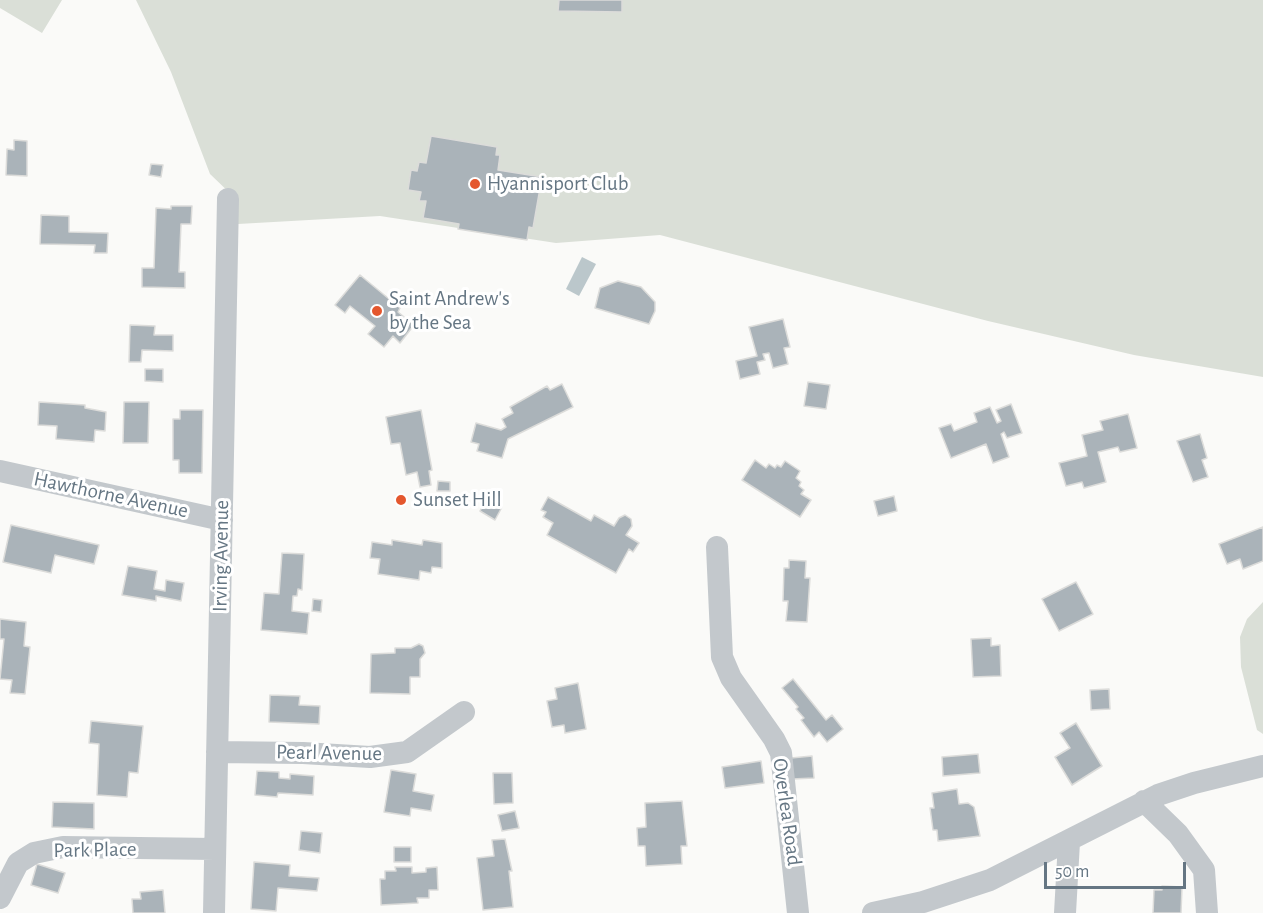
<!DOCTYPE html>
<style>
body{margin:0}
#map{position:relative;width:1263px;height:913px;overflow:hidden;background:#fafaf8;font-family:"Alegreya Sans",sans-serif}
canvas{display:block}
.scale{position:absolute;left:1044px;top:862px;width:142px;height:27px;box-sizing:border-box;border:3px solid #657683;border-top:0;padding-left:8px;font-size:18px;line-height:21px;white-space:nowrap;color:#657683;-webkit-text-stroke:4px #fff;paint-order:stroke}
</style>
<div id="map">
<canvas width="1263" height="913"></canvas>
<div class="scale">50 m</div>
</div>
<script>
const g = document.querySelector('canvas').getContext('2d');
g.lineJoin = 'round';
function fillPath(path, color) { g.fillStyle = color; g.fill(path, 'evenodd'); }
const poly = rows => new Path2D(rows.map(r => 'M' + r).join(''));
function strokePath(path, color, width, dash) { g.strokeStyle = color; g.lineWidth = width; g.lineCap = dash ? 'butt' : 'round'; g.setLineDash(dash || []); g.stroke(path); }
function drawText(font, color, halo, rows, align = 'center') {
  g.font = font + ' "Alegreya Sans",sans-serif'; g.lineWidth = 6; g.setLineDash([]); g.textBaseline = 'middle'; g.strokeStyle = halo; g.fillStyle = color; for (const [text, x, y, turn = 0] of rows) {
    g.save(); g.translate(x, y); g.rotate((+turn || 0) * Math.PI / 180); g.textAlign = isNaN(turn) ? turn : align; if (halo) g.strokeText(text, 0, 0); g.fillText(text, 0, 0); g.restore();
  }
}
const green = poly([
 [0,0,62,0,42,33,0,8],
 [136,0,1263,0,1263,377,1134,355,988,321,660,235,556,243,380,216,238,224,235,198,210,174,171,72],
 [1263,602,1263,734,1257,730,1241,667,1240,637,1247,619]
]);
const water = poly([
 [582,257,596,264,579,296,566,289]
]);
const building = poly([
 [559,0,622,0,622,12,558,11,559,0],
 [431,136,497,147,496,155,500,155,498,170,542,177,533,228,529,227,527,240,458,229,459,224,423,218,426,201,419,201,421,192,408,190,411,170,417,171,419,162,426,163,431,136],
 [14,140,27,141,27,176,6,175,7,149,14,150,14,140],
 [151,164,163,165,161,177,149,175,151,164],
 [171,206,192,206,191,224,181,224,179,272,185,272,185,288,142,287,142,268,154,268,156,208,171,209,171,206],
 [41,215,69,216,69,232,108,233,107,253,94,253,95,245,40,244,41,215],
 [360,275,400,308,398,312,414,325,400,343,393,336,384,347,368,334,375,326,350,306,345,313,335,305,360,275],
 [618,281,641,287,655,302,655,311,649,324,595,308,600,288,618,281],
 [783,319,790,347,784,348,788,364,773,368,769,353,763,354,765,360,757,362,760,374,740,379,736,361,757,356,749,327,783,319],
 [130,325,155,326,154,335,173,335,173,351,142,350,141,362,129,362,130,325],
 [145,369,163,369,163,382,145,381,145,369],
 [808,382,830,385,826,409,804,406,808,382],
 [562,384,573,407,508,439,502,458,477,451,479,444,471,442,476,423,501,430,506,427,502,419,513,413,510,407,547,386,550,390,562,384],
 [39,402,85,405,85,408,106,412,105,431,95,430,94,442,56,439,57,426,38,425,39,402],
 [124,402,149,402,148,443,123,443,124,402],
 [1011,404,1022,433,1007,438,1004,432,1001,434,1009,457,993,463,986,444,951,458,939,428,951,424,954,431,977,422,974,413,990,407,997,423,1001,421,996,410,1011,404],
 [180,410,203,410,202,473,179,473,179,460,173,460,173,419,180,419,180,410],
 [421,410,432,470,429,471,431,485,420,487,417,472,406,475,400,443,391,444,386,417,421,410],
 [1128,414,1137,448,1120,452,1118,447,1098,452,1106,482,1084,488,1082,482,1066,486,1059,463,1087,456,1082,435,1103,430,1100,421,1128,414],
 [1200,434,1207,458,1202,460,1208,477,1193,482,1177,441,1200,434],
 [755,460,766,468,769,464,775,468,777,465,781,467,785,461,800,471,796,478,801,482,799,486,804,490,801,494,811,500,800,517,742,480,755,460],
 [438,481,450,482,450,491,437,491,438,481],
 [894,496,897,511,878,516,874,501,894,496],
 [548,497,591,521,594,515,614,526,619,518,625,515,631,519,632,526,626,535,639,543,633,552,629,549,616,573,547,535,553,523,543,517,546,512,541,510,548,497],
 [486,499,502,507,495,520,480,511,486,499],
 [11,525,99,545,94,564,55,555,51,573,3,562,11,525],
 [1263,527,1263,561,1243,569,1240,559,1227,564,1219,544,1263,527],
 [392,540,422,545,423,540,442,543,442,568,432,567,431,573,420,571,419,580,378,574,380,559,370,558,372,542,392,545,392,540],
 [282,553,304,554,302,590,298,589,297,596,293,596,292,611,309,613,307,634,261,630,264,593,279,594,282,553],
 [789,560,806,561,805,578,810,578,807,622,786,621,788,601,783,601,784,568,789,568,789,560],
 [128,566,157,571,154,589,165,591,166,580,184,583,181,601,156,596,156,601,122,595,128,566],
 [1076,582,1093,614,1059,631,1042,599,1076,582],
 [313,599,322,600,321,612,312,611,313,599],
 [0,619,26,622,24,646,30,647,25,694,10,693,12,680,0,679,4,639,0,639,0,619],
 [991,638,991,646,1000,645,1001,676,973,677,971,639,991,638],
 [419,644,423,646,425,653,420,659,420,677,410,677,410,694,370,693,371,654,395,653,395,648,411,648,419,644],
 [793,679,826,720,832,715,843,729,827,742,819,732,814,737,801,720,804,718,796,709,798,707,782,688,793,679],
 [578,683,586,729,565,733,564,725,552,727,547,701,557,699,555,688,578,683],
 [1109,689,1110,709,1091,710,1090,690,1109,689],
 [270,695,300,696,299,705,320,706,319,724,269,722,270,695],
 [91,721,143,726,138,773,129,772,127,797,97,795,99,744,89,743,91,721],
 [1076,723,1102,766,1072,785,1055,757,1070,748,1060,733,1076,723],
 [978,754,980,773,943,776,942,757,978,754],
 [812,756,814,778,792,779,791,758,812,756],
 [761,761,764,783,725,788,722,767,761,761],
 [391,770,416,774,413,791,434,795,431,811,411,808,410,816,384,812,391,770],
 [257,771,279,772,279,778,290,779,290,774,314,776,313,795,278,793,277,797,255,795,257,771],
 [493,773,512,773,513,803,494,804,493,773],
 [957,789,959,804,968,803,974,807,980,836,938,841,937,830,933,830,930,808,934,808,932,793,957,789],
 [682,801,687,846,681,846,682,864,646,866,645,846,638,846,637,828,646,827,645,803,682,801],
 [53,802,94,803,94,829,52,827,53,802],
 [515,811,519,828,502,831,498,815,515,811],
 [301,831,322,833,320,853,299,850,301,831],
 [505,839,512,871,509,871,513,907,483,910,477,858,494,856,492,840,505,839],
 [394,847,411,847,411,862,394,862,394,847],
 [254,862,290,865,289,876,319,878,317,891,278,888,276,911,251,909,254,862],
 [37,864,65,873,58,893,31,885,37,864],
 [395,867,412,867,412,873,426,872,426,868,437,867,438,890,429,890,429,898,417,898,418,903,381,905,380,879,385,879,385,871,396,871,395,867],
 [1162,886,1182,887,1181,913,1153,913,1154,890,1162,890,1162,886],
 [163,890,165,913,133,913,132,899,141,899,140,892,163,890]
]);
const minor = poly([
 [0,471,222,520],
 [717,547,722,657,731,678,774,739,781,753,798,913],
 [217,752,303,753,370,757,407,752,464,712],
 [1144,801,1178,834,1204,870,1207,913],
 [0,898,18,863,34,853,63,847,215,849],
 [214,913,228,199],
 [873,913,923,902,990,880,1158,795,1194,783,1263,766],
 [1065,913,1069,842]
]);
const markers = [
 [475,184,6,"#e4572e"],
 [377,311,6,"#e4572e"],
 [401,500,6,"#e4572e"]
];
const poiNames = [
 ["Hyannisport Club",487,184],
 ["Saint Andrew's",389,299],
 ["by the Sea",389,323],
 ["Sunset Hill",413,500]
];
const streetNames = [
 ["Hawthorne Avenue",111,495,12],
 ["Irving Avenue",221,556,-89],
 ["Pearl Avenue",329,753,1],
 ["Overlea Road",787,812,82],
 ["Park Place",95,850,-1]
];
fillPath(green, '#dadfd7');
fillPath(water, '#bbc7cb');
fillPath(building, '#aab3b9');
strokePath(building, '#dcdcda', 1.5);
strokePath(minor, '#c3c8cc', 22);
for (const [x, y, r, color] of markers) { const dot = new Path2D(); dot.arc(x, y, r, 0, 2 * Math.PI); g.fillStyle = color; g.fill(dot); strokePath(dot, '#fff', 2); }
drawText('21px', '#657683', '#fff', poiNames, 'left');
drawText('21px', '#657683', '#fff', streetNames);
</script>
